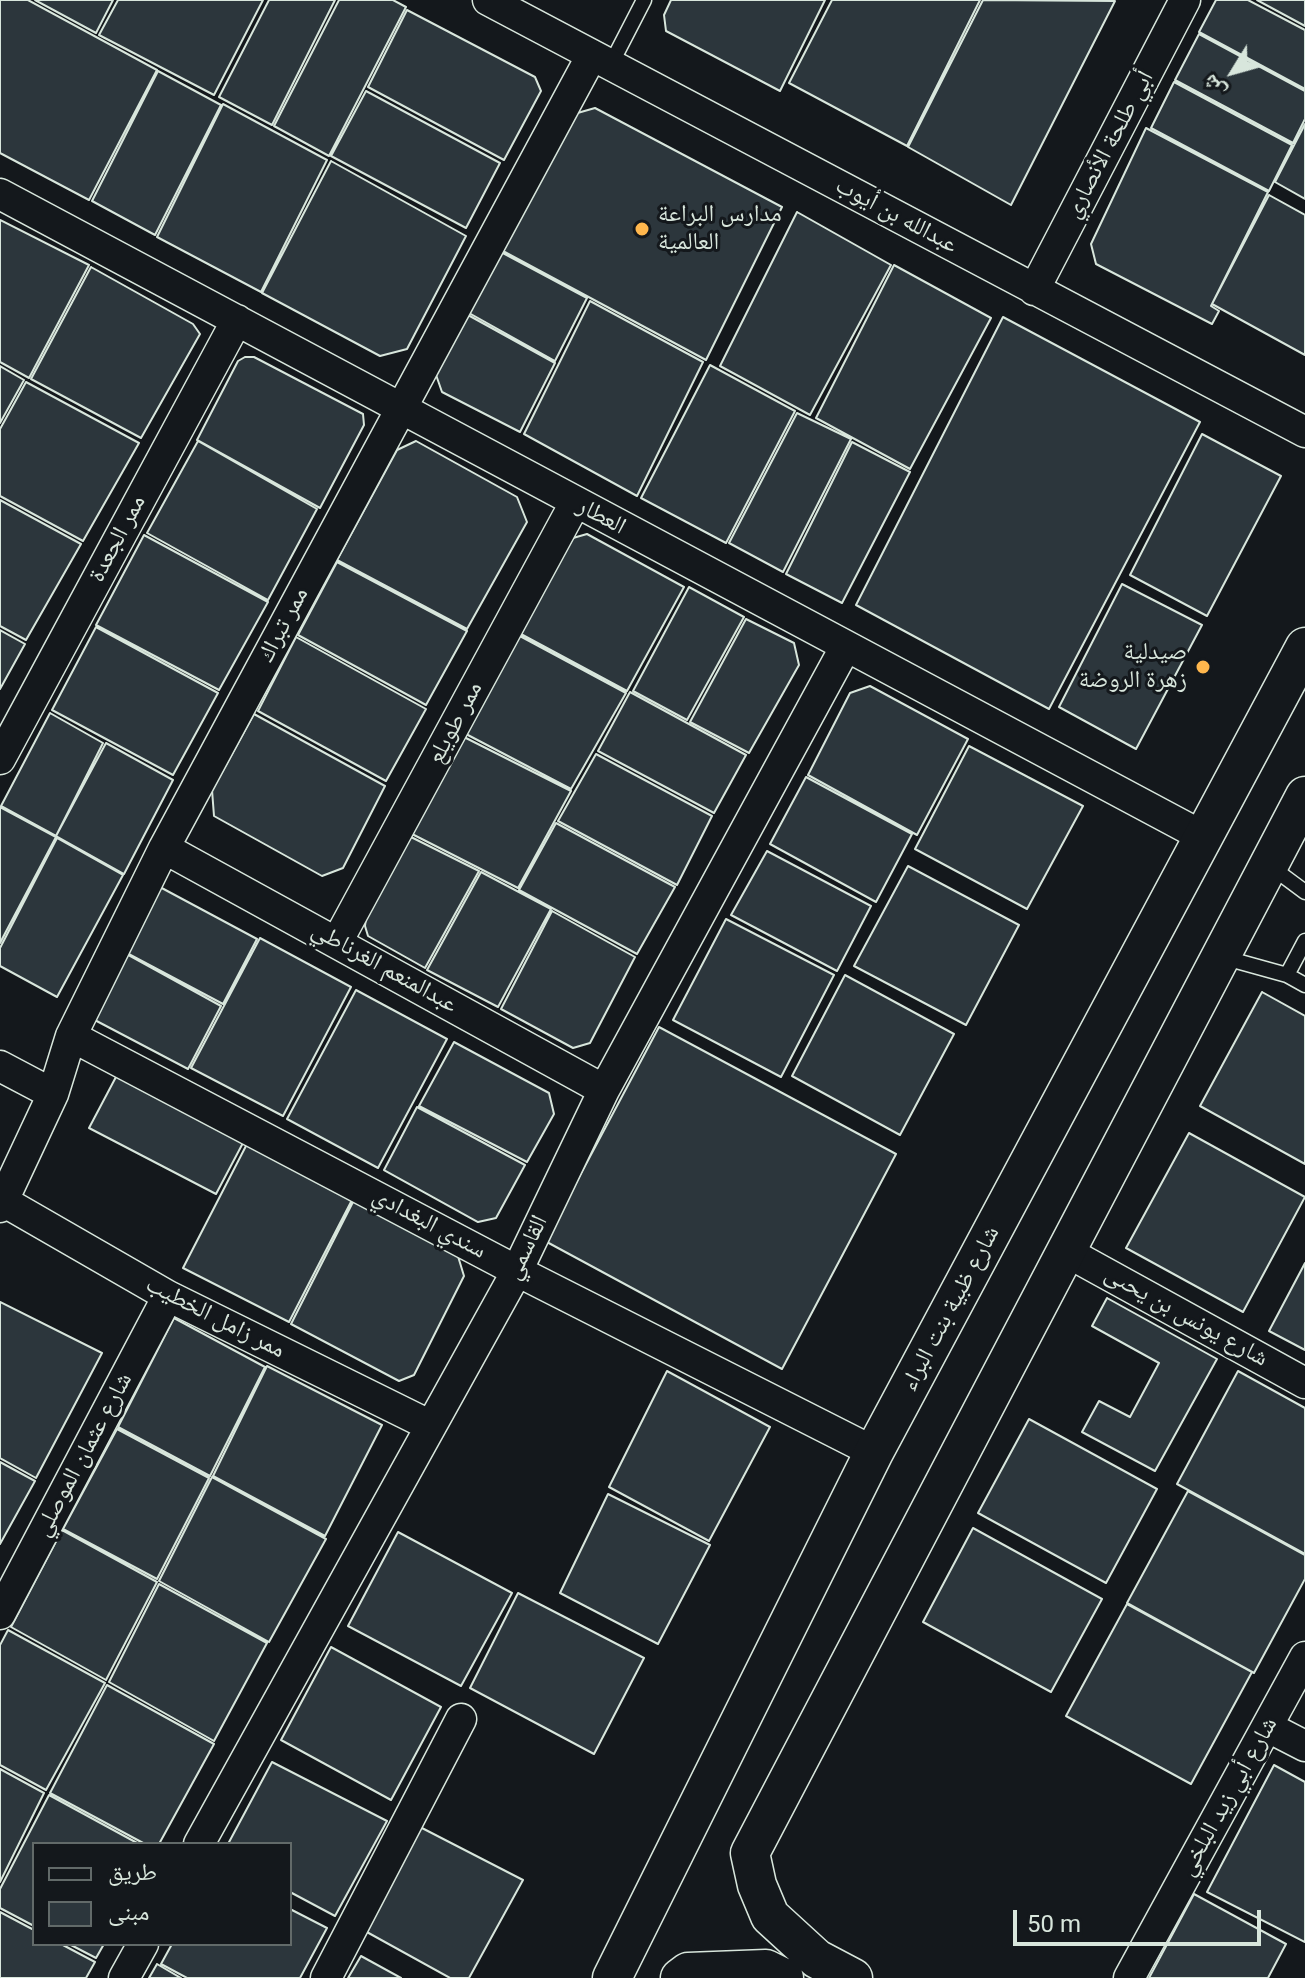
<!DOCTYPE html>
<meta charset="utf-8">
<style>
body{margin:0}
#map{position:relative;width:1305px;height:1978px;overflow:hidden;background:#14181c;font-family:Roboto,"Noto Naskh Arabic",sans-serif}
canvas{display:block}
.legend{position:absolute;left:32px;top:1842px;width:260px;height:104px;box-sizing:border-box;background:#14181c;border:2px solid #626a69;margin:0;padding:10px 14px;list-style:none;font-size:24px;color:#d8e6dc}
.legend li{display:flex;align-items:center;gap:16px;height:40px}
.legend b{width:40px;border:2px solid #626a69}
.north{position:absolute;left:1193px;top:32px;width:80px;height:80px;-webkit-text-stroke:6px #14181c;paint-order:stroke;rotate:233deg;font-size:22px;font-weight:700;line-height:32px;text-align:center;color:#d8e6dc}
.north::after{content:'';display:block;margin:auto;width:28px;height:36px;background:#d8e6dc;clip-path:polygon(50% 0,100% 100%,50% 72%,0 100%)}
.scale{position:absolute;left:1013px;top:1910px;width:248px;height:36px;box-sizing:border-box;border:4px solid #d8e6dc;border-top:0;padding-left:10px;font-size:24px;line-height:28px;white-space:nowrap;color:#d8e6dc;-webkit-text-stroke:6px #14181c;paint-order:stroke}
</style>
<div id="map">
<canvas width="1305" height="1978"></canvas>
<ul class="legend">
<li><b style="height:10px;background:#14181c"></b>طريق</li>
<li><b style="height:22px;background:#2c363c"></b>مبنى</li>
</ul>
<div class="north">ش</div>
<div class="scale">50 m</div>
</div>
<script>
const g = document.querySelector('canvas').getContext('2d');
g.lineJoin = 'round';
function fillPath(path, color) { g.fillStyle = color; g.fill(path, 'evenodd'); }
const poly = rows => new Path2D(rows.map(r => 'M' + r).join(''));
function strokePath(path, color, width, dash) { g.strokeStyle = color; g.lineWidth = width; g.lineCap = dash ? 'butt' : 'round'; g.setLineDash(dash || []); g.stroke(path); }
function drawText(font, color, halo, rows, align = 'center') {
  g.font = font + ' Roboto,"Noto Naskh Arabic",sans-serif'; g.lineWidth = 6; g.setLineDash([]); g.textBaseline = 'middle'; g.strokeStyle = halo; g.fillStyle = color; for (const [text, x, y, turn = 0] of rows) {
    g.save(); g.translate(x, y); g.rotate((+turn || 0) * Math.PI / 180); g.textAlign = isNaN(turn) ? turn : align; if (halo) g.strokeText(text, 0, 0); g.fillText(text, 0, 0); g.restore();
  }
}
const building = poly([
 [0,0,28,0,157,70,89,200,0,153,0,0],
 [35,0,113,0,96,33,35,0],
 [118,0,263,0,214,95,99,35,118,0],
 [269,0,335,0,272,125,219,97,269,0],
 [339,0,393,0,406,7,329,156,274,126,339,0],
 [671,0,825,0,780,91,666,31,664,15,671,0],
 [832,0,980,0,907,146,789,83,832,0],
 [983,0,1115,1,1011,205,908,147,983,0],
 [1216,0,1248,0,1305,30,1305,89,1199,32,1216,0],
 [1257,0,1305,0,1305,26,1257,0],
 [407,10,535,77,541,91,504,160,368,87,407,10],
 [1199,34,1305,91,1305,119,1293,143,1175,80,1199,34],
 [158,71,221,105,155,235,92,201,158,71],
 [1174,82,1292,145,1269,191,1151,128,1174,82],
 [366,91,500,163,466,228,331,156,366,91],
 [223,104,327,160,261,292,157,237,223,104],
 [595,108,782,207,706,360,501,250,574,114,595,108],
 [1305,124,1305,199,1275,182,1305,124],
 [1146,128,1268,192,1211,306,1219,311,1212,324,1096,264,1091,244,1146,128],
 [331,161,466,236,407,349,380,356,262,293,331,161],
 [1269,195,1305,215,1305,355,1212,304,1269,195],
 [797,212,891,265,810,415,720,366,797,212],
 [0,220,89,265,29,378,0,362,0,220],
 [501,252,587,298,555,361,469,313,501,252],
 [894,265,991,318,910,469,816,418,894,265],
 [91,267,193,324,200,334,141,438,31,379,91,267],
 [590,301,703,362,637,496,524,434,590,301],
 [468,315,555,363,520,432,442,392,435,372,468,315],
 [1003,317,1200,422,1049,709,856,605,1003,317],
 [245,357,254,357,363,414,364,425,320,508,197,440,238,361,245,357],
 [710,365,795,411,726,543,641,498,710,365],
 [0,366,24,380,0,423,0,366],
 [26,382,139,443,83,541,0,496,0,429,26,382],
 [797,413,851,439,783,572,729,543,797,413],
 [1202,434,1281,476,1207,616,1130,575,1202,434],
 [198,441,317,509,268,600,147,533,198,441],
 [416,441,517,497,527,522,467,629,337,560,397,450,416,441],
 [852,442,910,472,842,603,786,574,852,442],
 [0,500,81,544,26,640,0,626,0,500],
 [587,534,684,587,627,691,519,633,573,538,587,534],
 [144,535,268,602,219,690,96,625,144,535],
 [337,562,467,631,426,705,298,635,337,562],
 [1122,584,1202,625,1136,749,1059,707,1122,584],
 [689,587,744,617,687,720,633,691,689,587],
 [746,619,794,643,799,665,749,753,690,722,746,619],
 [96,627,218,693,173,775,52,710,96,627],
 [0,630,25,644,0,689,0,630],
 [518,635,626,693,571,789,464,733,518,635],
 [296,637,426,709,386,781,258,711,296,637],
 [870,686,968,739,917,835,808,775,850,693,870,686],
 [630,692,746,755,714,813,598,751,630,692],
 [50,713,103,743,56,836,1,806,50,713],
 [254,714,385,786,343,868,322,876,214,816,212,790,254,714],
 [462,736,571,791,518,888,412,834,462,736],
 [106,743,173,780,124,874,56,836,106,743],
 [969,746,1083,806,1027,909,915,849,969,746],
 [596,754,712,816,677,885,558,821,596,754],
 [806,777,912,834,876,902,770,844,806,777],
 [0,807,56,837,0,943,0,807],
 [556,823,675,887,637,954,519,890,556,823],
 [411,837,479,871,425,968,368,936,365,926,367,910,411,837],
 [57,838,123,875,57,997,0,966,0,948,57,838],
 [767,851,871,906,837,971,731,915,767,851],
 [908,866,1019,925,966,1025,854,966,908,866],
 [481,872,551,909,498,1007,427,970,481,872],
 [158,886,257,939,223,1004,123,951,158,886],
 [552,911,635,957,590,1043,573,1048,501,1009,552,911],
 [726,919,834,975,781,1077,673,1020,726,919],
 [260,938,351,987,283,1116,191,1068,260,938],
 [123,952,221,1006,188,1069,89,1017,123,952],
 [845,975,954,1034,900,1135,792,1076,845,975],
 [356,990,447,1039,378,1168,287,1119,356,990],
 [1262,992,1305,1016,1305,1164,1200,1106,1262,992],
 [659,1027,896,1154,782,1369,545,1241,659,1027],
 [454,1042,549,1093,554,1114,527,1162,419,1106,454,1042],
 [117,1075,244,1141,216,1194,89,1128,117,1075],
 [417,1107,525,1165,496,1218,478,1222,384,1170,417,1107],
 [1189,1133,1305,1197,1243,1312,1126,1248,1189,1133],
 [248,1142,353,1198,289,1322,183,1268,248,1142],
 [355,1198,457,1253,464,1276,414,1375,399,1381,291,1324,355,1198],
 [1305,1263,1305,1350,1269,1331,1305,1263],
 [1107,1298,1217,1359,1155,1471,1082,1432,1099,1401,1130,1417,1159,1363,1092,1326,1107,1298],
 [0,1302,102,1353,36,1478,0,1458,0,1302],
 [174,1318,265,1367,210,1476,118,1427,174,1318],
 [267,1366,382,1425,325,1536,213,1476,267,1366],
 [667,1371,770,1427,709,1541,609,1487,667,1371],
 [1238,1371,1305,1408,1305,1554,1177,1484,1238,1371],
 [1029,1419,1157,1489,1106,1583,978,1513,1029,1419],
 [117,1429,209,1478,157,1579,63,1529,117,1429],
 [0,1462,35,1481,0,1544,0,1462],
 [212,1477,326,1539,269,1642,159,1581,212,1477],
 [1188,1491,1305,1555,1305,1579,1254,1673,1127,1603,1188,1491],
 [608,1494,710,1545,658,1644,560,1593,608,1494],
 [973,1528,1102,1599,1051,1692,923,1622,973,1528],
 [62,1530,157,1582,106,1680,11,1627,62,1530],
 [398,1532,512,1593,461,1686,348,1626,398,1532],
 [159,1584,267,1643,214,1741,109,1682,159,1584],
 [518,1593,644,1658,594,1754,470,1688,518,1593],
 [1127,1604,1252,1672,1191,1784,1066,1716,1127,1604],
 [8,1630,105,1683,46,1790,0,1765,0,1645,8,1630],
 [331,1647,441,1707,391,1800,281,1740,331,1647],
 [107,1685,214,1744,159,1844,145,1844,50,1793,107,1685],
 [272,1762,387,1821,335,1916,290,1892,290,1844,228,1844,272,1762],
 [1274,1765,1305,1782,1305,1942,1207,1892,1274,1765],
 [0,1769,44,1793,0,1882,0,1769],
 [49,1795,139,1844,34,1844,34,1926,0,1908,0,1889,49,1795],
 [420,1827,523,1880,469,1978,450,1978,365,1931,420,1827],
 [1194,1894,1286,1944,1268,1978,1149,1978,1194,1894],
 [290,1909,327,1928,300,1978,187,1978,161,1964,172,1944,290,1944,290,1909],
 [0,1912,34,1930,34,1944,61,1944,95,1962,86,1978,0,1978,0,1912],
 [69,1944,104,1944,96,1958,69,1944],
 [361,1956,401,1978,348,1978,361,1956],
 [157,1964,181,1978,149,1978,157,1964]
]);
const service = poly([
 [611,64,644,0],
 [1270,866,1305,892],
 [1222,957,1287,975,1305,985],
 [1287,975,1305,941]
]);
const minor = poly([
 [488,0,1305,432],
 [0,194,1204,837],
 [1034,290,1185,0],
 [0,759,237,320],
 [164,848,604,1090],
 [337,942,575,503],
 [71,1036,517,1271,874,1452],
 [0,1066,53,1094],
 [3,1201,168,1296,431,1426],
 [0,1207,53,1094,71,1036,164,848,592,55],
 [1067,1252,1305,1383],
 [0,1614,168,1296],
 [1268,1727,1305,1746],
 [199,1844,517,1271,604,1090,846,646],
 [124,1978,143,1944],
 [326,1978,461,1719],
 [1129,1978,1305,1657]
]);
const tertiary = poly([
 [612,1978,874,1452,1305,647],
 [680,1978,688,1972,766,1969,784,1978],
 [853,1978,817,1959,770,1916,757,1885,750,1853,1305,796]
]);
const markers = [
 [642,229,8,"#ffb74d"],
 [1203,667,8,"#ffb74d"]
];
const streetNames = [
 ["أبي طلحة الأنصاري",1110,145,-62],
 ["عبدالله بن أيوب",896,216,28],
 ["العطار",601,517,28],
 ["ممر الجعدة",118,539,-62],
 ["ممر تبراك",284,625,-62],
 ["ممر طويلع",456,723,-62],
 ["عبدالمنعم الغرناطي",384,968,29],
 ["سندي البغدادي",429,1224,28],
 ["القاسمي",527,1248,-64],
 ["شارع ظبية بنت البراء",951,1309,-62],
 ["شارع يونس بن يحىى",1186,1317,29],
 ["ممر زامل الخطيب",215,1318,27],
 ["شارع عثمان الموصلي",84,1455,-62],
 ["شارع أبي زيد البلخي",1229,1797,-61]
];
const poiNames = [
 ["مدارس البراعة",658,215],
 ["العالمية",658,243],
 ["صيدلية",1187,653,"right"],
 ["زهرة الروضة",1187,681,"right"]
];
fillPath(building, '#2c363c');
strokePath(building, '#d8e6dc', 2);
strokePath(service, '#d8e6dc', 17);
strokePath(minor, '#d8e6dc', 33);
strokePath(tertiary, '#d8e6dc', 41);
strokePath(service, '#14181c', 14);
strokePath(minor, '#14181c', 30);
strokePath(tertiary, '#14181c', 38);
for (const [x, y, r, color] of markers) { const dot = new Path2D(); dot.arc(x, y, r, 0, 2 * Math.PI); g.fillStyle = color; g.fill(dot); strokePath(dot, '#14181c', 3); }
drawText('24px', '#d8e6dc', '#14181c', streetNames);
drawText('24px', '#d8e6dc', '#14181c', poiNames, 'left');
</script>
